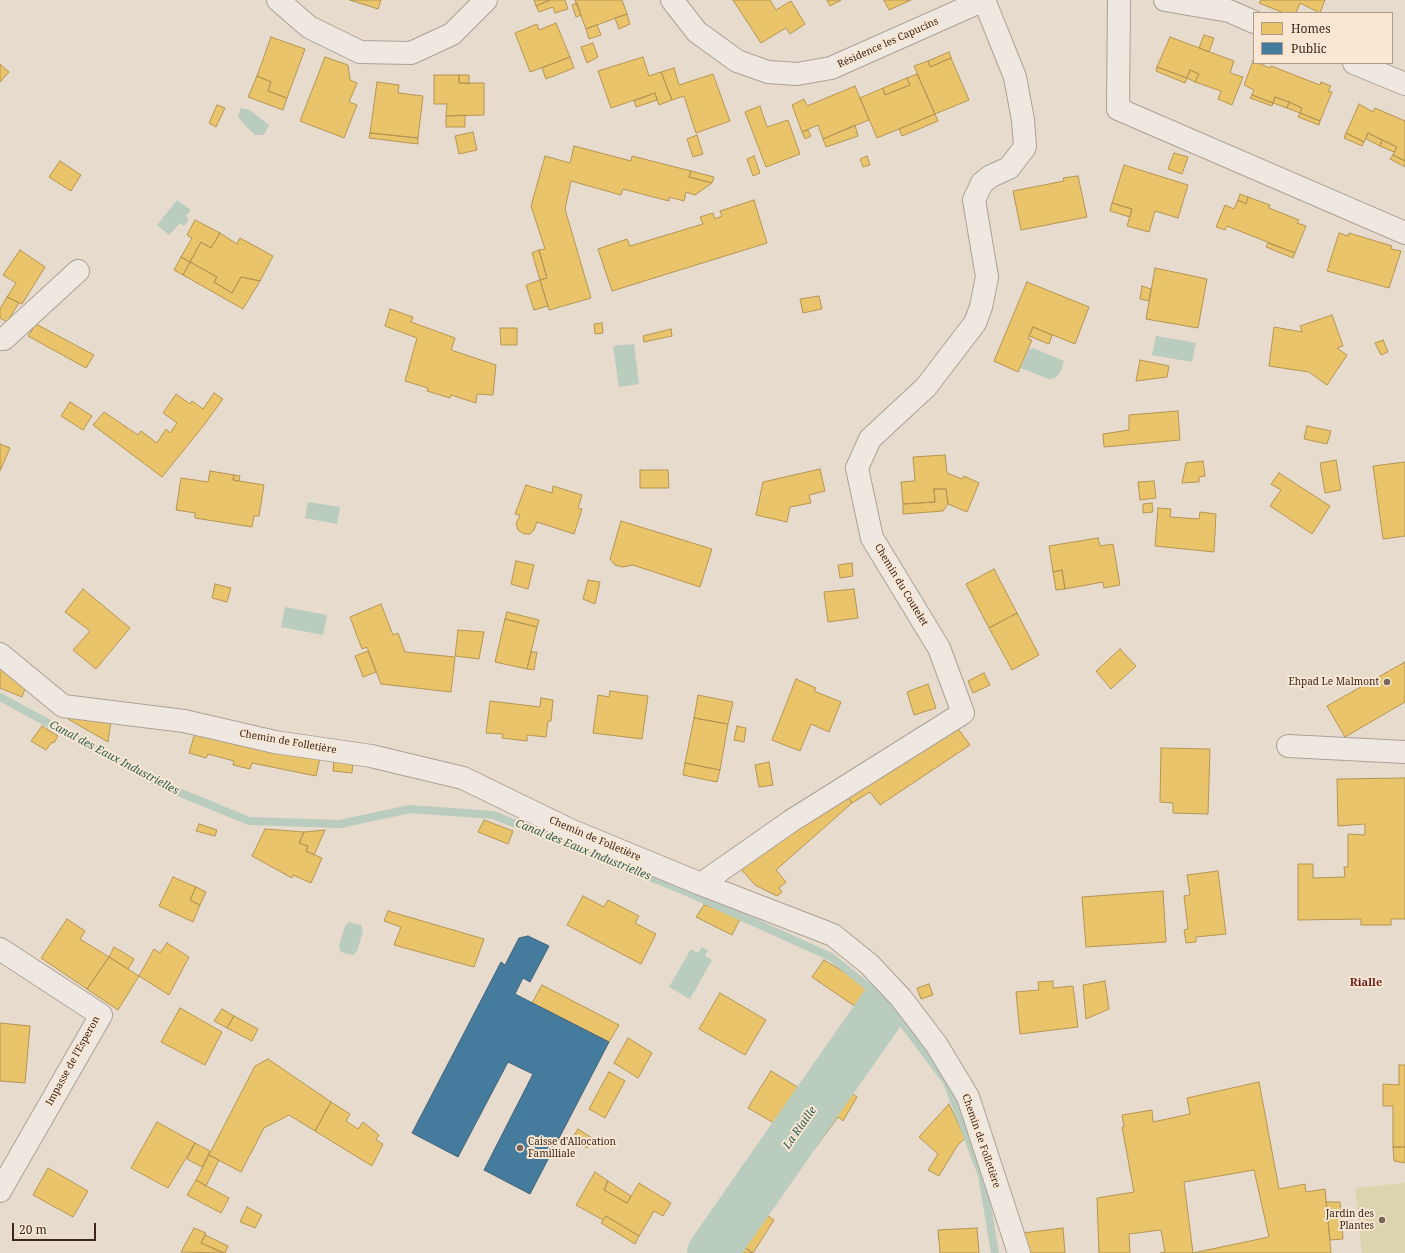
<!DOCTYPE html>
<meta charset="utf-8">
<style>
body{margin:0}
#map{position:relative;width:1405px;height:1253px;overflow:hidden;background:#e7dbcd;font-family:"Noto Serif",serif}
canvas{display:block}
.legend{position:absolute;left:1253px;top:12px;width:140px;height:52px;box-sizing:border-box;background:#f9e7d3;border:1px solid #ae9a8a;margin:0;padding:5px 7px;list-style:none;font-size:12px;color:#3d271d}
.legend li{display:flex;align-items:center;gap:8px;height:20px}
.legend b{width:20px;border:1px solid #ae9a8a}
.scale{position:absolute;left:12px;top:1223px;width:84px;height:18px;box-sizing:border-box;border:2px solid #3d271d;border-top:0;padding-left:5px;font-size:12px;line-height:14px;white-space:nowrap;color:#3d271d;-webkit-text-stroke:3px #f9e7d3;paint-order:stroke}
</style>
<div id="map">
<canvas width="1405" height="1253"></canvas>
<ul class="legend">
<li><b style="height:11px;background:#e9c46a"></b>Homes</li>
<li><b style="height:11px;background:#457b9d"></b>Public</li>
</ul>
<div class="scale">20 m</div>
</div>
<script>
const g = document.querySelector('canvas').getContext('2d');
g.lineJoin = 'round';
function fillPath(path, color) { g.fillStyle = color; g.fill(path, 'evenodd'); }
const poly = rows => new Path2D(rows.map(r => 'M' + r).join(''));
function strokePath(path, color, width, dash) { g.strokeStyle = color; g.lineWidth = width; g.lineCap = dash ? 'butt' : 'round'; g.setLineDash(dash || []); g.stroke(path); }
function drawText(font, color, halo, rows, align = 'center') {
  g.font = font + ' "Noto Serif",serif'; g.lineWidth = 4; g.setLineDash([]); g.textBaseline = 'middle'; g.strokeStyle = halo; g.fillStyle = color; for (const [text, x, y, turn = 0] of rows) {
    g.save(); g.translate(x, y); g.rotate((+turn || 0) * Math.PI / 180); g.textAlign = isNaN(turn) ? turn : align; if (halo) g.strokeText(text, 0, 0); g.fillText(text, 0, 0); g.restore();
  }
}
const green = poly([
 [1405,1183,1405,1253,1362,1253,1355,1188]
]);
const water = poly([
 [241,108,250,110,269,125,264,135,255,135,242,122,238,116],
 [177,200,191,210,186,216,189,219,184,226,180,223,169,235,157,225],
 [1156,336,1196,343,1192,362,1152,355],
 [634,344,639,384,619,387,613,346],
 [1033,348,1064,361,1060,373,1055,378,1048,379,1021,368,1028,351],
 [308,502,340,507,337,524,305,518],
 [285,607,327,615,323,635,281,627],
 [349,922,361,925,363,931,357,951,353,955,341,952,339,946,345,926],
 [702,947,708,950,705,956,712,960,690,999,669,987,691,949,698,953]
]);
const homes = poly([
 [350,0,381,0,378,9,350,0],
 [534,0,550,0,536,6,534,0],
 [550,0,565,0,568,9,555,13,553,7,539,12,536,6,550,0],
 [575,0,622,0,627,14,586,29,575,0],
 [733,0,770,0,776,10,791,1,805,24,790,34,786,28,761,43,733,0],
 [827,0,841,0,830,6,827,0],
 [884,0,911,0,889,10,884,0],
 [1261,0,1325,0,1320,13,1300,3,1296,13,1284,13,1259,3,1261,0],
 [577,3,581,15,576,17,572,5,577,3],
 [627,14,630,24,619,29,615,18,627,14],
 [556,23,570,57,530,72,515,33,537,24,539,30,556,23],
 [597,25,601,35,589,39,586,29,597,25],
 [1204,35,1214,38,1209,52,1199,48,1204,35],
 [271,37,305,49,287,98,268,91,271,82,257,76,271,37],
 [1170,37,1234,61,1230,73,1243,77,1232,105,1218,99,1221,91,1195,82,1199,74,1190,70,1187,78,1157,67,1170,37],
 [593,43,598,57,587,63,581,47,593,43],
 [949,52,951,58,930,67,928,61,949,52],
 [325,57,348,65,350,80,357,83,349,102,357,105,344,138,300,121,325,57],
 [570,57,574,68,546,79,542,68,570,57],
 [643,57,649,76,661,72,672,100,659,105,655,93,611,108,598,71,643,57],
 [951,58,969,100,935,114,914,66,928,61,930,67,951,58],
 [1253,61,1270,68,1271,66,1320,85,1321,82,1331,86,1328,91,1332,92,1320,121,1300,113,1302,108,1289,102,1275,97,1273,103,1252,95,1254,90,1244,85,1253,61],
 [0,64,9,72,0,82,0,64],
 [1157,67,1187,78,1185,83,1156,71,1157,67],
 [674,68,679,85,713,74,730,121,696,133,684,96,672,100,661,72,674,68],
 [1190,70,1199,74,1195,82,1187,78,1190,70],
 [917,74,935,114,877,138,860,98,883,88,885,95,910,85,907,78,917,74],
 [434,75,459,75,459,83,484,83,484,115,446,116,447,104,434,104,434,75],
 [459,75,469,75,469,84,459,83,459,75],
 [257,76,271,82,268,91,287,98,283,110,248,97,257,76],
 [907,78,910,85,885,95,883,88,907,78],
 [377,82,399,85,398,93,423,96,418,138,370,133,377,82],
 [855,86,869,120,823,139,818,125,802,132,792,105,804,99,807,106,855,86],
 [655,93,657,100,636,107,634,101,655,93],
 [1252,95,1273,103,1272,106,1250,98,1252,95],
 [1275,97,1289,102,1287,108,1273,103,1275,97],
 [1289,102,1302,108,1300,113,1287,108,1289,102],
 [1359,104,1373,112,1375,108,1405,121,1405,161,1393,155,1397,147,1368,133,1364,142,1346,133,1359,104],
 [217,105,225,108,216,127,209,123,217,105],
 [760,106,767,127,788,120,800,154,766,167,745,112,760,106],
 [1300,113,1320,121,1319,125,1298,117,1300,113],
 [935,114,938,121,902,136,899,129,935,114],
 [465,115,465,127,446,127,446,116,465,115],
 [855,125,858,136,826,147,823,139,855,125],
 [808,130,811,136,805,139,802,132,808,130],
 [473,132,477,150,459,154,455,136,473,132],
 [370,133,418,138,418,144,369,138,370,133],
 [1346,133,1364,142,1362,146,1344,138,1346,133],
 [1368,133,1382,140,1380,146,1366,139,1368,133],
 [697,135,703,154,693,157,687,139,697,135],
 [1382,140,1397,147,1394,152,1380,146,1382,140],
 [574,146,631,161,632,156,691,171,689,177,712,183,695,195,686,192,684,201,669,197,669,201,623,189,621,195,571,181,565,209,591,298,549,310,540,280,547,278,539,250,545,249,531,206,545,156,570,163,574,146],
 [1174,153,1188,157,1182,174,1168,169,1174,153],
 [1393,155,1405,161,1405,167,1390,159,1393,155],
 [754,156,760,173,753,176,747,159,754,156],
 [867,156,870,165,863,167,860,159,867,156],
 [60,161,81,175,71,191,49,177,60,161],
 [1124,165,1188,185,1178,218,1155,211,1149,232,1127,226,1132,209,1112,203,1124,165],
 [691,171,714,177,712,183,689,177,691,171],
 [1078,176,1087,217,1021,230,1013,191,1064,181,1063,178,1078,176],
 [1240,194,1248,197,1246,204,1238,200,1240,194],
 [1248,197,1270,205,1269,208,1299,220,1297,223,1306,226,1295,253,1227,226,1225,230,1216,227,1225,205,1234,209,1238,200,1246,204,1248,197],
 [754,200,767,243,612,291,598,249,627,239,630,246,703,224,700,217,713,213,715,219,722,216,720,211,754,200],
 [1112,203,1132,209,1130,217,1110,211,1112,203],
 [195,220,220,233,211,248,201,242,190,262,181,257,192,238,187,235,195,220],
 [220,233,237,244,240,238,273,256,260,281,241,277,232,293,214,282,217,277,190,262,201,242,211,248,220,233],
 [1339,233,1348,236,1349,233,1392,246,1391,249,1401,251,1389,288,1327,271,1339,233],
 [1268,243,1295,253,1293,258,1266,247,1268,243],
 [20,250,45,267,22,304,7,297,16,283,3,275,20,250],
 [539,250,547,278,540,280,532,253,539,250],
 [181,257,190,262,183,275,174,270,181,257],
 [190,262,217,277,214,282,232,293,241,277,260,281,243,309,183,275,190,262],
 [1155,268,1207,279,1198,328,1146,319,1155,268],
 [540,280,548,306,534,310,526,285,540,280],
 [1027,282,1089,307,1075,344,1033,327,1028,339,1032,340,1018,372,994,361,1027,282],
 [1142,286,1151,289,1149,301,1140,299,1142,286],
 [819,296,822,309,803,313,800,299,819,296],
 [7,297,19,303,7,322,0,318,0,309,7,297],
 [390,309,413,317,411,322,455,338,451,350,496,365,493,395,477,394,476,403,451,395,450,398,427,391,428,388,405,381,417,338,385,326,390,309],
 [1332,315,1343,346,1337,348,1347,355,1327,385,1309,372,1269,366,1274,327,1302,332,1300,326,1332,315],
 [602,323,603,333,595,334,594,324,602,323],
 [36,324,94,355,86,368,28,336,36,324],
 [1033,327,1052,335,1049,344,1029,336,1033,327],
 [500,328,517,328,517,345,501,345,500,328],
 [671,329,672,336,644,342,643,336,671,329],
 [1383,340,1388,352,1381,355,1375,343,1383,340],
 [1140,360,1169,366,1167,377,1136,381,1140,360],
 [214,393,223,399,204,425,162,477,93,425,104,412,138,435,141,431,157,443,166,429,170,433,177,423,163,413,176,394,190,404,192,401,203,409,214,393],
 [70,402,92,416,83,430,61,416,70,402],
 [1178,411,1180,440,1104,447,1103,434,1129,430,1129,415,1178,411],
 [1307,426,1331,431,1327,444,1304,439,1307,426],
 [0,444,10,448,0,471,0,444],
 [945,455,947,473,962,479,964,476,979,483,967,512,948,504,946,489,934,489,935,502,903,504,901,482,915,481,913,457,945,455],
 [1336,460,1341,490,1325,493,1320,463,1336,460],
 [1203,461,1205,476,1199,477,1199,482,1182,483,1186,463,1203,461],
 [1405,462,1405,536,1383,539,1373,466,1405,462],
 [820,469,825,491,809,495,811,503,790,507,787,522,756,515,763,482,820,469],
 [640,470,668,470,669,488,640,488,640,470],
 [210,471,234,475,233,480,264,485,259,516,254,516,252,527,195,518,195,513,176,510,181,478,208,482,210,471],
 [1279,473,1330,506,1312,534,1270,506,1281,490,1271,484,1279,473],
 [234,475,240,476,239,481,233,480,234,475],
 [1154,481,1156,498,1140,500,1138,482,1154,481],
 [526,485,552,493,553,486,582,495,578,508,582,509,574,534,537,522,534,530,530,534,524,534,518,530,516,524,520,515,515,514,526,485],
 [934,489,946,489,948,504,943,511,903,514,903,504,935,502,934,489],
 [1152,503,1153,512,1143,513,1143,504,1152,503],
 [1158,508,1171,509,1170,517,1199,519,1200,512,1216,514,1214,552,1155,546,1158,508],
 [621,521,712,549,700,587,633,565,622,567,615,565,610,559,621,521],
 [1098,538,1100,546,1113,544,1120,585,1104,588,1103,582,1065,589,1062,570,1053,572,1049,546,1098,538],
 [516,561,534,565,528,589,511,584,516,561],
 [852,563,853,576,840,578,838,565,852,563],
 [994,569,1017,613,989,628,966,584,994,569],
 [1062,570,1065,589,1056,590,1053,572,1062,570],
 [588,580,600,582,595,604,583,599,588,580],
 [215,584,231,588,227,602,212,598,215,584],
 [83,589,130,628,96,669,73,650,90,631,65,612,83,589],
 [854,589,858,618,828,622,824,592,854,589],
 [381,604,393,635,398,633,405,652,455,657,451,692,381,684,367,647,362,649,350,617,381,604],
 [507,612,539,620,537,627,505,619,507,612],
 [1017,613,1039,655,1012,670,989,628,1017,613],
 [505,619,537,627,527,669,495,662,505,619],
 [458,630,484,632,479,659,455,656,458,630],
 [1120,649,1136,666,1111,689,1096,671,1120,649],
 [368,651,376,672,363,677,355,656,368,651],
 [531,652,537,652,534,670,527,669,531,652],
 [1405,662,1405,702,1345,737,1327,706,1405,662],
 [0,664,26,686,22,697,0,688,0,664],
 [984,673,990,685,973,693,968,681,984,673],
 [796,679,816,688,814,691,841,702,829,732,811,724,800,751,772,740,796,679],
 [928,684,936,708,914,715,907,692,928,684],
 [610,691,648,696,642,739,593,733,598,695,609,697,610,691],
 [698,695,733,702,728,724,694,718,698,695],
 [541,698,553,700,551,721,548,721,546,737,527,735,527,741,502,738,503,734,486,733,490,701,540,707,541,698],
 [73,717,111,721,108,742,68,719,73,717],
 [694,718,728,724,720,770,685,763,694,718],
 [42,726,58,736,54,743,52,742,46,750,31,741,42,726],
 [737,726,746,728,744,742,734,740,737,726],
 [956,726,970,745,880,805,870,792,852,803,848,797,956,726],
 [196,730,320,758,316,776,252,763,250,769,233,765,234,761,208,754,206,758,189,753,196,730],
 [1161,748,1210,749,1208,814,1173,813,1173,803,1160,802,1161,748],
 [334,759,353,761,352,773,333,771,334,759],
 [769,762,773,785,759,787,755,765,769,762],
 [685,763,720,770,717,782,683,775,685,763],
 [1405,778,1405,919,1391,919,1391,925,1361,925,1361,919,1298,920,1298,864,1313,864,1313,878,1345,877,1344,867,1348,867,1348,834,1365,835,1365,824,1338,826,1337,779,1405,778],
 [848,797,852,803,776,870,786,882,779,888,782,892,777,896,755,885,740,868,848,797],
 [484,820,513,831,508,844,478,832,484,820],
 [199,824,217,830,215,836,196,831,199,824],
 [265,829,304,832,299,843,308,846,306,851,322,858,311,883,293,875,292,878,252,856,265,829],
 [325,830,314,855,306,851,308,846,299,843,304,832,325,830],
 [1218,871,1226,934,1196,937,1196,942,1186,943,1184,930,1188,929,1184,896,1190,895,1187,875,1218,871],
 [173,877,196,887,190,900,200,905,193,922,159,906,173,877],
 [196,887,206,892,200,905,190,900,196,887],
 [1163,891,1166,942,1086,947,1082,897,1163,891],
 [583,896,604,907,608,900,639,916,635,923,656,934,641,964,567,925,583,896],
 [704,905,742,915,732,935,696,917,704,905],
 [388,911,484,939,474,967,394,945,401,927,384,921,388,911],
 [67,919,85,931,80,939,109,957,87,989,41,958,67,919],
 [167,943,189,957,169,995,139,976,154,949,160,953,167,943],
 [114,947,134,959,128,969,109,957,114,947],
 [109,957,139,976,118,1010,87,989,109,957],
 [824,960,849,975,872,995,859,1009,812,977,824,960],
 [1053,981,1053,988,1073,986,1078,1027,1020,1034,1016,992,1039,990,1038,982,1053,981],
 [1105,981,1109,1009,1086,1019,1083,985,1105,981],
 [929,984,933,995,921,999,917,988,929,984],
 [542,985,619,1025,609,1042,532,1003,542,985],
 [720,993,766,1020,745,1055,699,1029,720,993],
 [180,1008,222,1032,205,1065,161,1042,180,1008],
 [222,1009,234,1016,227,1028,214,1021,222,1009],
 [881,1011,889,1021,876,1041,869,1036,881,1011],
 [234,1016,258,1029,252,1041,227,1028,234,1016],
 [0,1023,30,1026,25,1083,0,1081,0,1023],
 [628,1038,652,1053,638,1078,614,1063,628,1038],
 [268,1059,331,1102,315,1131,289,1115,264,1128,241,1172,209,1155,255,1066,268,1059],
 [1399,1065,1405,1065,1405,1147,1393,1147,1393,1106,1383,1106,1383,1084,1399,1085,1399,1065],
 [771,1071,799,1088,774,1123,748,1108,771,1071],
 [609,1072,625,1081,605,1118,589,1109,609,1072],
 [1259,1082,1279,1189,1305,1184,1306,1192,1325,1189,1331,1253,1160,1253,1165,1252,1161,1230,1129,1234,1130,1253,1099,1253,1097,1198,1134,1192,1122,1127,1124,1127,1122,1115,1152,1110,1153,1122,1190,1114,1187,1098,1259,1082],
 [1254,1170,1269,1237,1193,1253,1184,1182,1254,1170],
 [837,1084,857,1097,843,1121,838,1117,810,1155,794,1143,837,1084],
 [331,1102,350,1114,346,1121,358,1129,363,1122,379,1135,376,1140,383,1144,372,1166,315,1131,331,1102],
 [949,1104,965,1138,957,1146,939,1176,928,1170,938,1154,919,1137,949,1104],
 [157,1122,195,1143,168,1188,131,1168,157,1122],
 [578,1129,592,1138,587,1148,572,1139,578,1129],
 [195,1143,210,1151,202,1167,187,1159,195,1143],
 [1393,1147,1405,1147,1405,1163,1394,1161,1393,1147],
 [209,1155,219,1160,206,1186,196,1180,209,1155],
 [48,1168,88,1191,73,1217,33,1195,48,1168],
 [595,1172,608,1181,604,1190,627,1203,639,1183,671,1203,663,1216,654,1211,639,1236,606,1216,603,1220,576,1205,595,1172],
 [196,1180,229,1198,221,1213,187,1195,196,1180],
 [608,1181,631,1196,627,1203,604,1190,608,1181],
 [1326,1202,1340,1202,1343,1239,1330,1240,1326,1202],
 [752,1205,774,1220,753,1253,731,1239,752,1205],
 [247,1207,262,1215,255,1228,240,1222,247,1207],
 [606,1216,639,1236,635,1244,601,1223,606,1216],
 [194,1228,206,1233,201,1243,223,1253,181,1252,194,1228],
 [977,1228,979,1253,940,1253,938,1230,977,1228],
 [1063,1228,1065,1253,1030,1253,1023,1233,1063,1228],
 [205,1235,228,1246,225,1253,201,1243,205,1235],
 [731,1239,739,1244,753,1253,725,1253,723,1251,731,1239]
]);
const public = poly([
 [528,936,549,946,530,982,523,978,515,994,609,1042,530,1194,484,1170,533,1074,508,1062,458,1157,412,1133,501,962,505,965,519,938,528,936]
]);
const stream = poly([
 [0,697,164,786,249,821,340,824,410,809,493,815,685,891,831,957,887,1002,947,1082,982,1175,995,1253]
]);
const river = poly([
 [712,1253,887,1002]
]);
const minor = poly([
 [278,0,309,27,360,52,411,53,452,34,486,0],
 [672,0,697,32,737,61,768,72,797,74,831,68,984,0],
 [1119,0,1118,109,1405,233],
 [1165,0,1229,11,1254,22],
 [1354,63,1405,84],
 [0,339,4,339,78,271],
 [0,654,63,706,184,721,275,742,371,756,463,778,570,830,701,884,833,935,869,964,901,998,936,1044,968,1097,1019,1253],
 [1288,746,1405,752],
 [701,884,791,821,963,713,939,648,872,538,857,468,870,439,926,387,975,323,981,307,987,277,974,200,982,183,991,176,1009,168,1025,147,1023,120,1015,77,984,0],
 [0,949,101,1015,0,1191]
]);
const markers = [
 [1387,682,4,"#78665b"],
 [520,1148,4,"#78665b"],
 [1382,1220,4,"#78665b"]
];
const streetNames = [
 ["Résidence les Capucins",888,43,-24],
 ["Chemin du Coutelet",901,585,59],
 ["Chemin de Folletière",288,742,10],
 ["Chemin de Folletière",595,839,23],
 ["Impasse de l'Esperon",73,1061,-61],
 ["Chemin de Folletière",981,1141,71]
];
const poiNames = [
 ["Ehpad Le Malmont",1379,682],
 ["Caisse d'Allocation",528,1142,"left"],
 ["Familliale",528,1154,"left"],
 ["Jardin des",1374,1214],
 ["Plantes",1374,1226]
];
const waterNames = [
 ["Canal des Eaux Industrielles",114,758,28],
 ["Canal des Eaux Industrielles",583,850,22],
 ["La Riaille",800,1128,-55]
];
const neighbourhoodNames = [
 ["Rialle",1366,983]
];
fillPath(green, '#dbd4ae');
fillPath(water, '#b9ccbd');
fillPath(homes, '#e9c46a');
strokePath(homes, '#b59553', 1);
fillPath(public, '#457b9d');
strokePath(public, '#436277', 1);
strokePath(stream, '#b9ccbd', 8);
strokePath(river, '#b9ccbd', 50);
strokePath(minor, '#ada096', 24);
strokePath(minor, '#efe8e0', 22);
for (const [x, y, r, color] of markers) { const dot = new Path2D(); dot.arc(x, y, r, 0, 2 * Math.PI); g.fillStyle = color; g.fill(dot); strokePath(dot, '#f9e7d3', 1.5); }
drawText('10px', '#3d271d', '#f9e7d3', streetNames);
drawText('10px', '#3d271d', '#f9e7d3', poiNames, 'right');
drawText('italic 11px', '#2a5e52', '#f9e7d3', waterNames);
drawText('bold 11px', '#6e1b18', '#f9e7d3', neighbourhoodNames);
</script>
